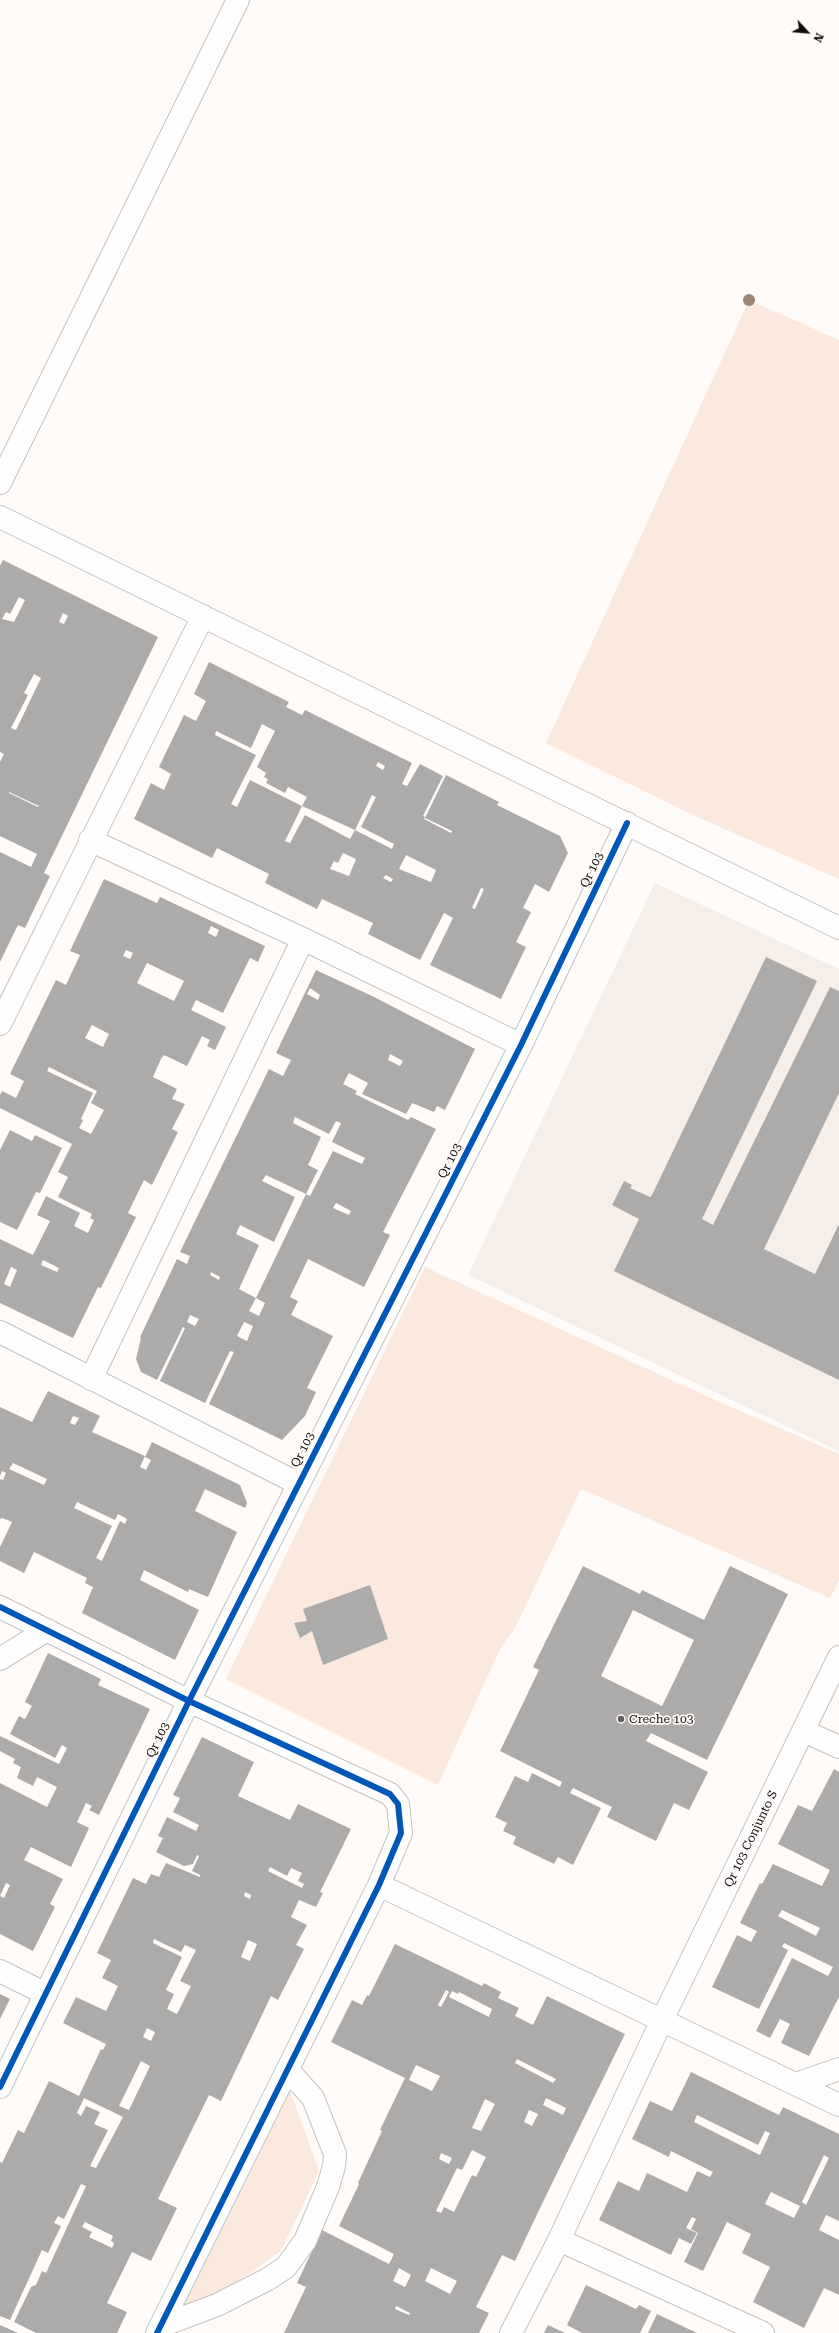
<!DOCTYPE html>
<style>
body{margin:0}
#map{position:relative;width:839px;height:2333px;overflow:hidden;background:#fefbf9;font-family:"Roboto Serif",serif}
canvas{display:block}
.north{position:absolute;left:787px;top:12px;width:40px;height:40px;-webkit-text-stroke:3px #fffaf8;paint-order:stroke;rotate:116deg;font-size:11px;font-weight:700;line-height:16px;text-align:center;color:#0e0d0c}
.north::after{content:'';display:block;margin:auto;width:14px;height:18px;background:#0e0d0c;clip-path:polygon(50% 0,100% 100%,50% 72%,0 100%)}
</style>
<div id="map">
<canvas width="839" height="2333"></canvas>
<div class="north">N</div>
</div>
<script>
const g = document.querySelector('canvas').getContext('2d');
g.lineJoin = 'round';
function fillPath(path, color) { g.fillStyle = color; g.fill(path, 'evenodd'); }
const poly = rows => new Path2D(rows.map(r => 'M' + r).join(''));
function strokePath(path, color, width, dash) { g.strokeStyle = color; g.lineWidth = width; g.lineCap = dash ? 'butt' : 'round'; g.setLineDash(dash || []); g.stroke(path); }
function drawText(font, color, halo, rows, align = 'center') {
  g.font = font + ' "Roboto Serif",serif'; g.lineWidth = 3.5; g.setLineDash([]); g.textBaseline = 'middle'; g.strokeStyle = halo; g.fillStyle = color; for (const [text, x, y, turn = 0] of rows) {
    g.save(); g.translate(x, y); g.rotate((+turn || 0) * Math.PI / 180); g.textAlign = isNaN(turn) ? turn : align; if (halo) g.strokeText(text, 0, 0); g.fillText(text, 0, 0); g.restore();
  }
}
const built = poly([
 [655,883,839,969,839,1451,468,1275]
]);
const green = poly([
 [749,300,839,340,839,879,695,816,546,743],
 [425,1267,713,1399,839,1454,839,1581,830,1598,581,1489,515,1628,500,1649,438,1785,226,1679],
 [288,2085,319,2171,281,2251,215,2297,177,2307]
]);
const building = poly([
 [3,560,158,637,44,873,50,876,25,928,18,925,0,962,0,852,31,867,37,854,0,836,0,762,4,754,0,752,0,566],
 [19,597,25,600,14,622,2,619,6,612,10,614],
 [63,613,68,616,64,624,59,622],
 [34,674,41,678,16,730,11,728,28,695,24,693],
 [9,792,39,806,38,807,9,793],
 [209,662,289,702,286,707,302,715,305,710,412,763,402,784,407,786,420,764,443,776,423,816,425,817,424,819,451,833,452,831,425,818,446,775,499,802,497,805,560,836,568,853,549,892,535,884,523,908,531,912,516,942,526,947,501,999,430,965,453,918,444,913,420,960,368,934,373,923,322,899,317,909,265,883,269,874,217,848,212,858,134,819,151,783,164,790,171,774,159,767,184,715,196,721,206,701,194,694],
 [262,724,275,731,257,767,266,773,264,777,268,779,266,783,285,793,288,787,307,797,302,806,250,780,237,807,231,804,256,755,215,735,216,731,251,748],
 [378,762,385,766,383,770,376,766],
 [372,795,376,797,361,827,394,844,392,849,355,830],
 [302,806,355,830,350,839,305,815,290,843,285,841],
 [343,853,356,859,349,876,330,869,334,861,338,863],
 [406,855,436,870,431,882,399,869],
 [386,875,393,879,391,882,383,878],
 [481,888,484,889,475,909,472,908],
 [104,879,157,903,160,897,265,946,258,962,250,958,223,1013,196,1000,191,1010,226,1027,215,1050,207,1046,210,1040,202,1036,187,1066,164,1055,161,1059,153,1077,177,1089,172,1099,185,1104,172,1129,178,1132,152,1185,144,1180,128,1213,136,1217,101,1288,98,1287,73,1338,0,1303,0,1239,33,1255,50,1221,37,1215,46,1196,80,1213,74,1226,88,1233,94,1220,90,1218,92,1214,58,1197,68,1177,58,1172,72,1144,0,1108,0,1095,2,1091,16,1098,24,1081,10,1074,56,980,66,985,80,955,70,951],
 [211,926,219,930,216,937,208,933],
 [126,950,133,953,130,959,123,956],
 [147,963,184,981,174,1001,137,983],
 [92,1025,109,1034,103,1047,85,1038],
 [49,1067,97,1091,91,1103,104,1110,91,1134,79,1128,83,1120,81,1119,93,1093,47,1071],
 [43,1260,59,1268,57,1272,41,1265],
 [11,1267,17,1270,10,1287,4,1284],
 [766,957,817,981,702,1219,713,1225,830,987,839,991,839,1093,764,1249,815,1274,839,1224,839,1380,614,1271,639,1219,612,1205,624,1181,632,1185,630,1188,650,1197,652,1195],
 [316,970,372,996,475,1049,445,1110,437,1106,434,1112,412,1103,406,1114,362,1094,368,1083,349,1073,343,1084,357,1091,355,1094,408,1120,411,1117,436,1129,383,1232,390,1235,364,1287,308,1259,290,1297,298,1301,291,1315,333,1336,307,1388,316,1392,305,1416,282,1440,209,1404,234,1352,230,1351,205,1403,160,1381,185,1328,183,1327,157,1380,141,1372,136,1359,141,1338,140,1337,177,1259,187,1264,190,1256,180,1252,269,1069,283,1076,291,1060,276,1053],
 [310,988,320,995,318,1000,307,994],
 [390,1054,403,1061,400,1066,388,1060],
 [295,1117,329,1134,336,1121,341,1123,332,1142,365,1158,362,1164,333,1151,310,1196,306,1194,318,1170,308,1165,321,1137,293,1123],
 [266,1175,306,1194,256,1298,239,1289,259,1245,236,1234,240,1225,274,1242,295,1197,262,1181],
 [336,1203,351,1211,349,1215,333,1208],
 [211,1272,220,1277,219,1280,210,1275],
 [256,1298,265,1303,259,1316,249,1311],
 [190,1315,199,1319,195,1326,187,1322],
 [244,1322,253,1326,247,1341,237,1336],
 [10,1130,32,1141,35,1135,62,1148,40,1193,36,1192,17,1230,0,1222,0,1150],
 [48,1391,100,1416,92,1432,145,1456,140,1467,146,1470,151,1460,145,1457,152,1442,240,1485,247,1503,245,1508,205,1489,195,1511,237,1532,208,1597,189,1589,188,1592,144,1570,140,1580,199,1610,175,1660,82,1613,93,1587,85,1583,87,1578,34,1552,24,1573,0,1561,0,1547,12,1522,2,1518,0,1519,0,1479,3,1480,6,1473,2,1471,0,1476,0,1407,32,1422],
 [73,1416,79,1418,75,1425,70,1423],
 [13,1463,47,1479,44,1485,9,1469],
 [77,1502,115,1520,118,1514,127,1519,125,1524,120,1521,102,1561,96,1558,112,1526,74,1508],
 [583,1566,640,1594,642,1590,704,1620,730,1566,788,1594,707,1760,651,1733,646,1741,708,1772,689,1810,674,1803,656,1841,607,1817,612,1807,573,1788,570,1793,601,1808,573,1865,558,1857,554,1864,513,1844,516,1837,503,1831,507,1823,495,1817,515,1776,528,1782,532,1773,560,1787,562,1782,500,1751,539,1670,533,1667],
 [633,1610,694,1640,662,1706,601,1676],
 [370,1585,388,1639,323,1665,312,1631,300,1638,294,1623,307,1621,303,1609],
 [48,1653,101,1679,98,1685,150,1709,99,1815,89,1810,92,1806,86,1803,77,1822,89,1828,71,1867,31,1847,24,1860,63,1879,50,1904,55,1907,33,1951,0,1934,0,1896,4,1898,10,1885,6,1883,0,1896,0,1783,47,1807,57,1787,37,1777,33,1786,17,1778,21,1767,13,1763,15,1759,0,1751,0,1736,59,1764,67,1748,62,1745,55,1758,10,1734,19,1716,25,1719,32,1706,25,1702],
 [202,1737,254,1762,238,1796,290,1820,298,1804,351,1829,320,1892,323,1893,316,1907,299,1900,291,1917,307,1925,296,1945,304,1949,278,2000,271,1996,221,2101,209,2095,158,2199,177,2208,151,2261,132,2252,107,2303,127,2312,117,2333,36,2333,14,2322,31,2287,36,2285,42,2271,46,2273,86,2186,81,2184,64,2219,58,2216,54,2223,61,2226,48,2253,42,2250,10,2320,0,2316,0,2162,2,2163,18,2130,24,2133,49,2081,79,2096,101,2049,103,2050,106,2044,63,2023,76,1997,106,2011,118,1986,102,1978,111,1960,97,1953,133,1878,146,1884,151,1874,159,1877,166,1863,200,1877,200,1875,192,1871,199,1856,197,1855,193,1864,184,1866,156,1852,163,1838,158,1836,167,1817,196,1831,199,1825,173,1812,180,1798,173,1795],
 [270,1867,287,1876,291,1868,302,1873,298,1881,304,1884,302,1888,268,1871],
 [245,1892,251,1895,250,1899,244,1896],
 [154,1939,181,1952,185,1945,196,1950,180,1981,191,1986,177,2014,167,2009,174,1994,166,1990,182,1957,153,1943],
 [248,1940,257,1944,250,1961,241,1957],
 [147,2028,155,2032,151,2041,143,2037],
 [141,2061,150,2066,129,2110,119,2106],
 [84,2098,123,2117,96,2168,90,2166,108,2130,94,2124,100,2112,86,2106,81,2116,77,2113],
 [85,2222,113,2236,111,2241,114,2243,112,2248,89,2237,92,2232,82,2227],
 [834,1769,839,1772,839,1997,809,2056,781,2043,790,2024,780,2019,770,2038,756,2031,792,1958,828,1976,833,1967,784,1943,782,1947,788,1950,759,2009,712,1987,737,1935,751,1942,757,1931,740,1923,760,1883,762,1884,773,1864,822,1886,830,1870,778,1844,798,1805,812,1811],
 [782,1910,820,1928,816,1936,778,1916],
 [395,1944,482,1986,484,1983,501,1992,498,1998,519,2008,515,2016,533,2025,547,1996,625,2034,540,2208,535,2205,540,2208,515,2261,502,2255,476,2307,489,2313,479,2333,284,2333,306,2287,297,2283,322,2230,389,2264,394,2254,339,2226,359,2184,358,2183,382,2131,380,2130,405,2078,331,2042,352,2000,362,2005,367,1995,369,1996],
 [446,1990,449,1992,441,2007,438,2005],
 [452,1991,458,1994,459,1992,492,2009,489,2017,449,1997],
 [517,2059,556,2079,553,2083,515,2063],
 [416,2065,440,2076,432,2091,409,2080],
 [546,2098,566,2108,563,2115,543,2105],
 [485,2099,495,2104,481,2131,472,2128],
 [529,2110,538,2114,532,2126,524,2122],
 [472,2150,486,2157,476,2177,472,2175,454,2212,444,2207,441,2213,436,2211,457,2168,462,2170],
 [441,2153,452,2158,449,2164,439,2159],
 [399,2268,411,2275,405,2287,393,2281],
 [431,2268,457,2281,450,2294,425,2281],
 [396,2306,410,2313,409,2315,395,2309],
 [0,1994,10,1999,0,2019],
 [691,2072,779,2115,783,2107,839,2134,839,2221,826,2215,819,2230,839,2240,839,2295,824,2288,804,2328,753,2302,770,2267,742,2253,751,2234,727,2222,703,2271,684,2262,698,2233,691,2229,696,2219,692,2217,686,2228,697,2233,691,2244,679,2238,671,2255,599,2220,618,2181,639,2191,647,2173,687,2192,697,2171,710,2177,713,2172,671,2151,669,2157,632,2139,650,2101,672,2111],
 [697,2115,758,2145,765,2131,770,2133,760,2155,694,2122],
 [824,2155,829,2158,806,2205,802,2202],
 [771,2192,800,2206,794,2218,765,2204],
 [586,2285,636,2309,639,2305,651,2311,640,2333,582,2333,567,2325],
 [657,2314,697,2333,648,2333],
 [0,2325,18,2333,0,2333],
 [548,2325,565,2333,544,2333]
]);
const minor = poly([
 [0,483,238,0],
 [0,517,839,928],
 [90,840,303,939,521,1045],
 [0,1024,203,616],
 [0,1332,299,1484],
 [91,1379,303,939],
 [0,1607,189,1701,390,1794,398,1804,401,1833,379,1885,157,2333],
 [0,1659,47,1630],
 [804,1731,839,1747],
 [379,1885,839,2105],
 [0,1971,46,1994],
 [796,2084,839,2069],
 [0,2087,189,1701,521,1045,627,823],
 [559,2240,662,2020,839,1657],
 [161,2326,217,2305,268,2279,286,2267,305,2241,328,2187,334,2166,335,2154,313,2098,288,2070],
 [511,2333,559,2240,763,2333]
]);
const cycleway = poly([
 [0,1607,189,1701,390,1794,398,1804,401,1833,379,1885,157,2333],
 [0,2087,189,1701,521,1045,627,823]
]);
const trees = [
 [749,300]
];
const markers = [
 [621,1719,4,"#62605f"]
];
const streetNames = [
 ["Qr 103",592,870,-64],
 ["Qr 103",450,1161,-63],
 ["Qr 103",303,1450,-63],
 ["Qr 103",158,1740,-64],
 ["Qr 103 Conjunto S",751,1839,-64]
];
const poiNames = [
 ["Creche 103",629,1719]
];
fillPath(built, '#f6eee8');
fillPath(green, '#fbe9de');
fillPath(building, '#adabaa');
strokePath(minor, '#c4c2c1', 24);
strokePath(minor, '#fffefe', 22);
strokePath(cycleway, '#0057b8', 6);
g.fillStyle = '#9c8572';
for (const [x, y] of trees) { g.beginPath(); g.arc(x, y, 6, 0, 2 * Math.PI); g.fill(); }
for (const [x, y, r, color] of markers) { const dot = new Path2D(); dot.arc(x, y, r, 0, 2 * Math.PI); g.fillStyle = color; g.fill(dot); strokePath(dot, '#fffaf8', 1.5); }
drawText('12px', '#0e0d0c', '#fffaf8', streetNames);
drawText('12px', '#0e0d0c', '#fffaf8', poiNames, 'left');
</script>
